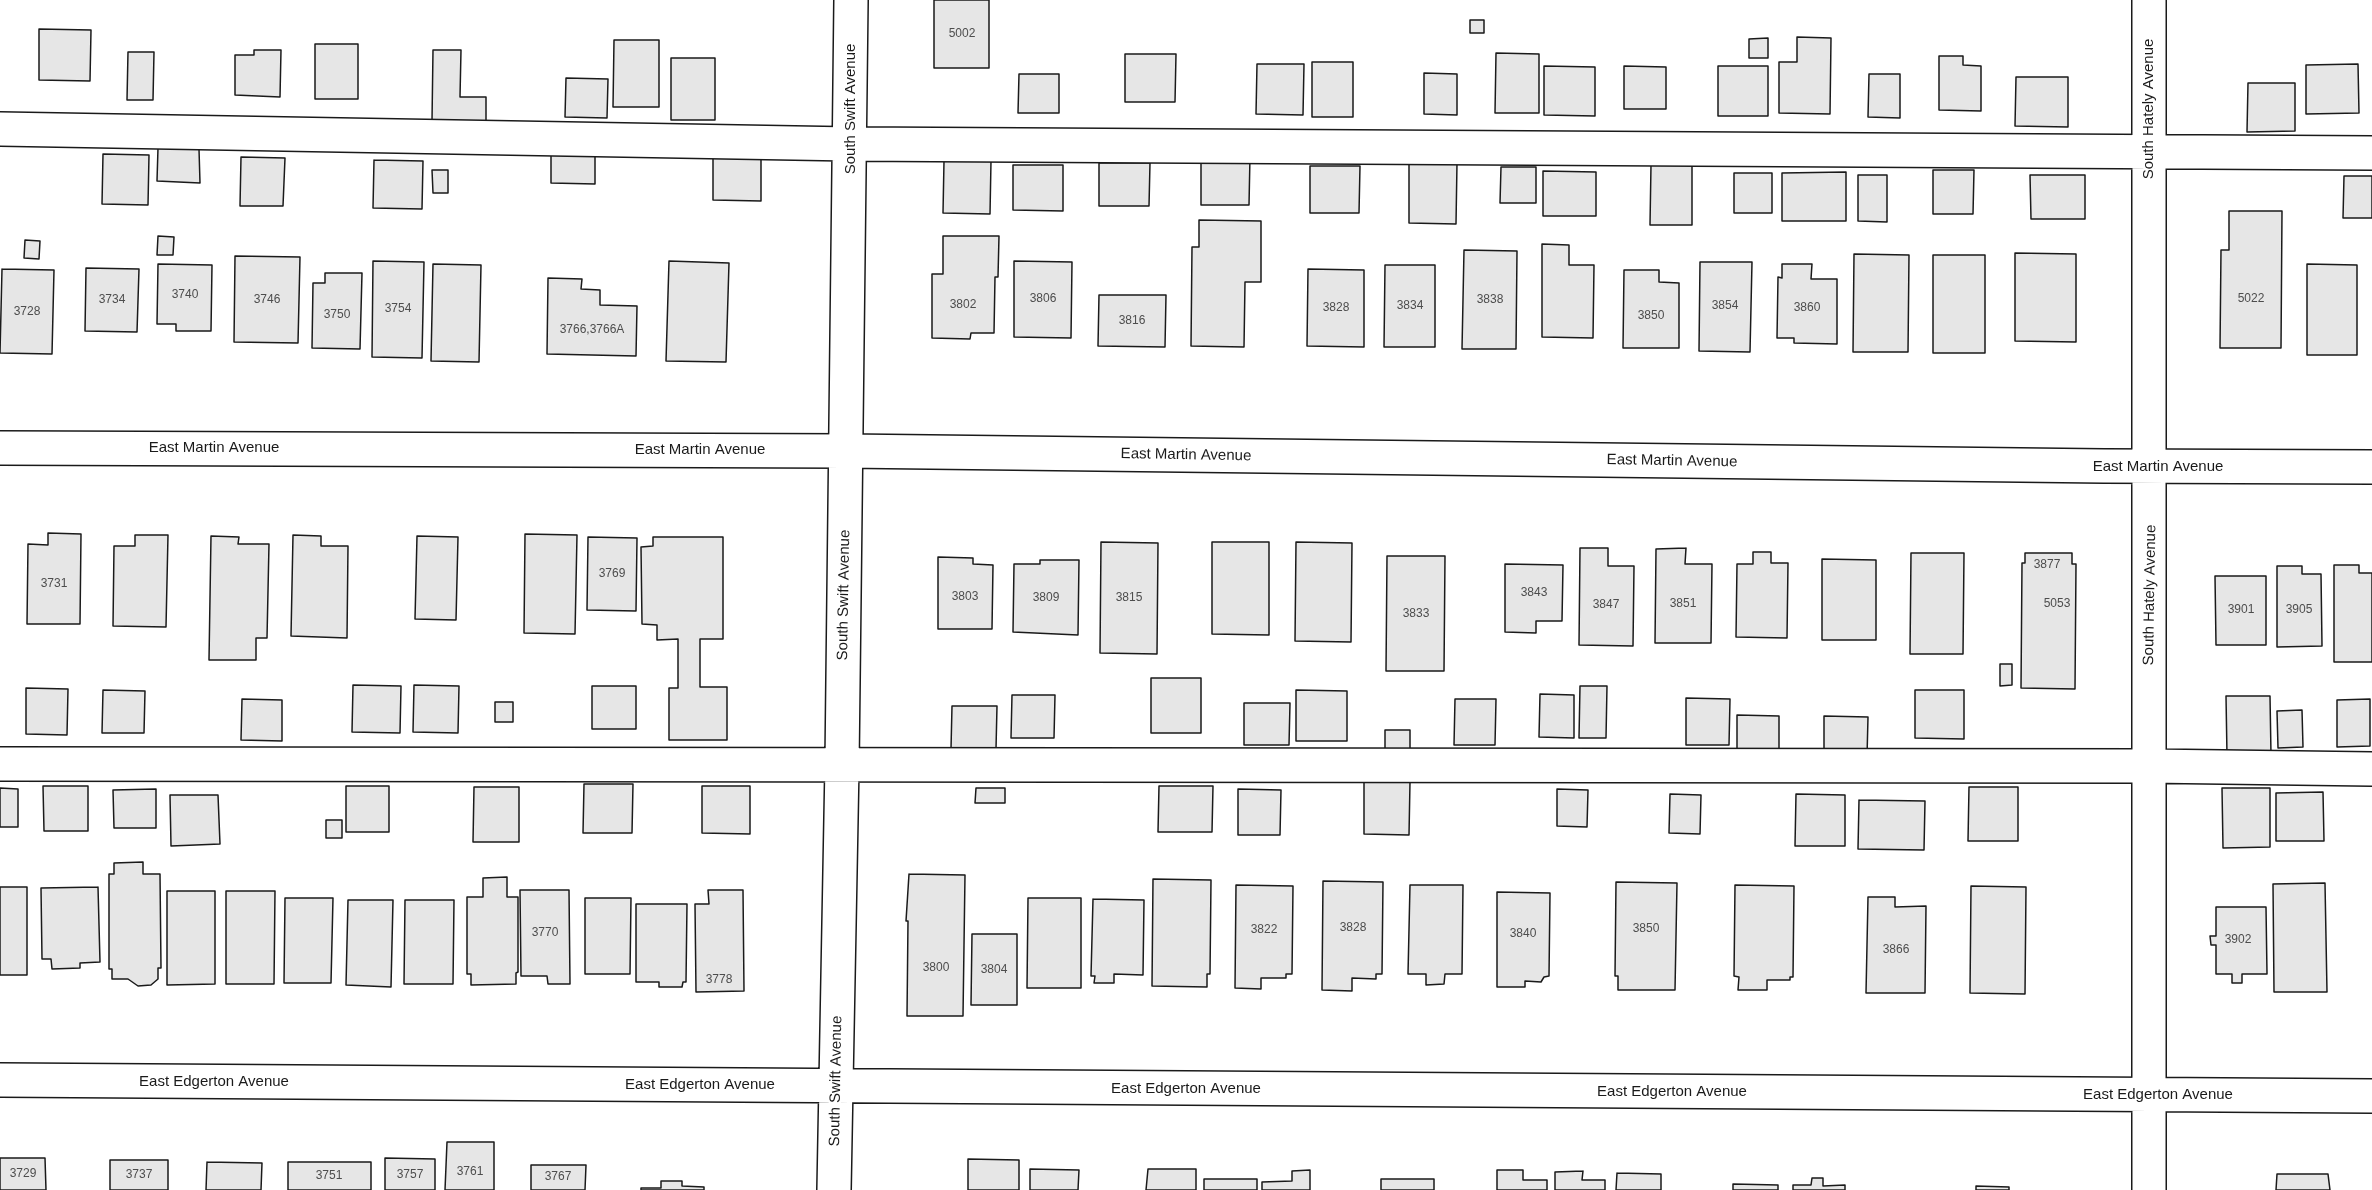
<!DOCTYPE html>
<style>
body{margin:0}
canvas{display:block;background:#fff}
</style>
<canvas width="2372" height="1190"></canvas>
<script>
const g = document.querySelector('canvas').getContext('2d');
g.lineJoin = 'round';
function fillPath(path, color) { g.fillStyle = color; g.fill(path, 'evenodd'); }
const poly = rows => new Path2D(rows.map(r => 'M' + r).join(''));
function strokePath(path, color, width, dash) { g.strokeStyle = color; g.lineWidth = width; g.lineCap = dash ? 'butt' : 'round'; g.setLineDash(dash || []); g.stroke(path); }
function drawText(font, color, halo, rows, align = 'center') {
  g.font = font + ' Helvetica,sans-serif'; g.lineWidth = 4.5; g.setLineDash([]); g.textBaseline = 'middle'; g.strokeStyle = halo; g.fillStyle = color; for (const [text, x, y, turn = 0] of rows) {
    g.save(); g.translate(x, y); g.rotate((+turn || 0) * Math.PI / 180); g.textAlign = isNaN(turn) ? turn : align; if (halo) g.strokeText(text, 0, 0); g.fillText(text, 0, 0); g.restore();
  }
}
const building = poly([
 [934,0,989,0,989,68,934,68,934,0],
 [1470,20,1484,20,1484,33,1470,33,1470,20],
 [39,29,91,30,90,81,39,80,39,29],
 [1797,37,1831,38,1830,114,1779,113,1779,62,1797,62,1797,37],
 [1768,38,1768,58,1749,58,1749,39,1768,38],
 [614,40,659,40,659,107,613,107,614,40],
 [315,44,358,44,358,99,315,99,315,44],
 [254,50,281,50,280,97,235,95,235,55,254,55,254,50],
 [433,50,461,50,460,97,486,97,486,122,432,121,433,50],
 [128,52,154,52,153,100,127,100,128,52],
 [1496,53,1539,54,1539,113,1495,113,1496,53],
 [1125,54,1176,54,1175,102,1125,102,1125,54],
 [1939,56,1963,56,1963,65,1981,66,1981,111,1939,110,1939,56],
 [671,58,715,58,715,120,671,120,671,58],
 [1312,62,1353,62,1353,117,1312,117,1312,62],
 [1257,64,1304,64,1303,115,1256,114,1257,64],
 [2358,64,2359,113,2306,114,2306,65,2358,64],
 [1544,66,1595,67,1595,116,1544,115,1544,66],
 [1624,66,1666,67,1666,109,1624,109,1624,66],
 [1718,66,1768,66,1768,116,1718,116,1718,66],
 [1424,73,1457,74,1457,115,1424,114,1424,73],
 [1019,74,1059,74,1059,113,1018,113,1019,74],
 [1869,74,1900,74,1900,118,1868,117,1869,74],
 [2016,77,2068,77,2068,127,2015,126,2016,77],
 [566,78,608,79,607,118,565,117,566,78],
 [2248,83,2295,83,2295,131,2247,132,2248,83],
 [158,148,199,149,200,183,157,181,158,148],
 [551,152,595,153,595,184,551,183,551,152],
 [103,154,149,155,148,205,102,204,103,154],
 [713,154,761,154,761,201,713,200,713,154],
 [1201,156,1250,156,1249,205,1201,205,1201,156],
 [241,157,285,158,283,206,240,206,241,157],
 [374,160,423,161,422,209,373,208,374,160],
 [944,161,991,161,990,214,943,213,944,161],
 [1099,163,1150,163,1149,206,1099,206,1099,163],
 [1409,163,1457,163,1456,224,1409,223,1409,163],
 [1013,165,1063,165,1063,211,1013,210,1013,165],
 [1651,165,1692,165,1692,225,1650,225,1651,165],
 [1310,166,1360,166,1359,213,1310,213,1310,166],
 [1501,167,1536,167,1536,203,1500,203,1501,167],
 [432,170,448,170,448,193,433,193,432,170],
 [1933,170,1974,170,1973,214,1933,214,1933,170],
 [1543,171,1596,172,1596,216,1543,216,1543,171],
 [1846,172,1846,221,1782,221,1782,173,1846,172],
 [1734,173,1772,173,1772,213,1734,213,1734,173],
 [1858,175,1887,175,1887,222,1858,221,1858,175],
 [2030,175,2085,175,2085,219,2031,219,2030,175],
 [2344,176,2372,176,2372,218,2343,218,2344,176],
 [2229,211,2282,211,2281,348,2220,348,2221,250,2229,250,2229,211],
 [1199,220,1261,221,1261,282,1245,282,1244,347,1191,346,1192,247,1199,247,1199,220],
 [158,236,174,237,173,255,157,255,158,236],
 [943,236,999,236,998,277,995,277,994,333,971,333,970,339,932,338,932,274,943,274,943,236],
 [25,240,40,241,39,259,24,258,25,240],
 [1542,244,1569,245,1569,265,1594,265,1593,338,1542,337,1542,244],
 [1464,250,1517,251,1516,349,1462,349,1464,250],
 [2015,253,2076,254,2076,342,2015,341,2015,253],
 [1854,254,1909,255,1908,352,1853,352,1854,254],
 [1933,255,1985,255,1985,353,1933,353,1933,255],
 [235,256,300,257,298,343,234,342,235,256],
 [373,261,424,262,422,358,372,357,373,261],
 [669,261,729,263,726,362,666,361,669,261],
 [1014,261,1072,262,1071,338,1014,337,1014,261],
 [1700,262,1752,262,1750,352,1699,351,1700,262],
 [158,264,212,265,211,331,176,331,176,324,157,324,158,264],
 [433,264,481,265,479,362,431,361,433,264],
 [1782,264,1812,264,1811,279,1837,279,1837,344,1794,343,1794,338,1777,338,1778,277,1782,278,1782,264],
 [2307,264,2357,265,2357,355,2307,355,2307,264],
 [1385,265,1435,265,1435,347,1384,347,1385,265],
 [86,268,139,269,137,332,85,331,86,268],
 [2,269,54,270,52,354,0,353,2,269],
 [1308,269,1364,270,1364,347,1307,346,1308,269],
 [1624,270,1659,270,1659,282,1679,283,1679,348,1623,348,1624,270],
 [325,273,362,273,360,349,312,348,313,283,325,283,325,273],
 [548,278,582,279,581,289,600,290,600,305,637,306,636,356,547,354,548,278],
 [1099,295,1166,295,1165,347,1098,346,1099,295],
 [48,533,81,534,80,624,27,624,28,544,48,545,48,533],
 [525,534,577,535,575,634,524,633,525,534],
 [135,535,168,535,166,627,113,626,114,546,135,546,135,535],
 [293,535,321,536,321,546,348,546,347,638,291,636,293,535],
 [211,536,239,537,238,544,269,544,267,638,256,638,256,660,209,660,211,536],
 [417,536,458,537,456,620,415,619,417,536],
 [588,537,637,538,636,611,587,610,588,537],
 [653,537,723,537,723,639,700,639,700,687,727,687,727,740,669,740,669,688,678,688,678,639,657,640,657,625,642,624,641,547,653,546,653,537],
 [1101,542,1158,543,1157,654,1100,653,1101,542],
 [1212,542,1269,542,1269,635,1212,634,1212,542],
 [1296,542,1352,543,1351,642,1295,641,1296,542],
 [1580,548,1608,548,1608,566,1634,566,1633,646,1579,645,1580,548],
 [1686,548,1685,564,1712,564,1711,643,1655,643,1656,549,1686,548],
 [1753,552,1771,552,1771,563,1788,563,1787,638,1736,637,1737,564,1753,564,1753,552],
 [1911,553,1964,553,1963,654,1910,654,1911,553],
 [2025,553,2072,553,2072,564,2076,564,2075,689,2021,688,2022,563,2025,563,2025,553],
 [1387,556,1445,556,1444,671,1386,671,1387,556],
 [938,557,973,558,973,564,993,565,992,629,938,629,938,557],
 [1822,559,1876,560,1876,640,1822,640,1822,559],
 [1040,560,1079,560,1078,635,1013,632,1014,564,1040,564,1040,560],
 [1505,564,1563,565,1562,621,1536,621,1536,633,1505,632,1505,564],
 [2334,565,2359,565,2359,573,2372,573,2372,662,2334,662,2334,565],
 [2277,566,2302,566,2302,574,2321,574,2322,646,2277,647,2277,566],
 [2215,576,2266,576,2266,645,2216,645,2215,576],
 [2000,664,2012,664,2012,685,2000,686,2000,664],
 [1151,678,1201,678,1201,733,1151,733,1151,678],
 [353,685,401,686,400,733,352,732,353,685],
 [414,685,459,686,458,733,413,732,414,685],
 [592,686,636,686,636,729,592,729,592,686],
 [1580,686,1607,686,1606,738,1579,738,1580,686],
 [26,688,68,689,67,735,26,734,26,688],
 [103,690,145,691,144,733,102,733,103,690],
 [1296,690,1347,691,1347,741,1296,741,1296,690],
 [1915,690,1964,690,1964,739,1915,738,1915,690],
 [1540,694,1574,695,1574,738,1539,737,1540,694],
 [1012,695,1055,695,1054,738,1011,738,1012,695],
 [2226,696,2270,696,2271,755,2227,756,2226,696],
 [1686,698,1730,699,1729,745,1686,745,1686,698],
 [242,699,282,700,282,741,241,740,242,699],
 [1455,699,1496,699,1495,745,1454,745,1455,699],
 [2370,699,2370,746,2337,747,2337,700,2370,699],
 [495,702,513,702,513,722,495,722,495,702],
 [1244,703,1290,703,1289,745,1244,745,1244,703],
 [952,706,997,706,996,749,951,749,952,706],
 [2302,710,2303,747,2278,748,2277,711,2302,710],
 [1737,715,1779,716,1779,757,1737,756,1737,715],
 [1824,716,1868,717,1867,757,1824,756,1824,716],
 [1385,730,1410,730,1410,749,1385,749,1385,730],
 [1364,782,1410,782,1409,835,1364,834,1364,782],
 [584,784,633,784,632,833,583,833,584,784],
 [43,786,88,786,88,831,44,831,43,786],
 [346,786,389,786,389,832,346,832,346,786],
 [702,786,750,786,750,834,702,833,702,786],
 [1159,786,1213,786,1212,832,1158,832,1159,786],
 [474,787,519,787,519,842,473,842,474,787],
 [1969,787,2018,787,2018,841,1968,841,1969,787],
 [0,788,18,789,18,827,0,827,0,788],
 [976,788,1005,788,1005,803,975,803,976,788],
 [2222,788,2270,788,2270,847,2223,848,2222,788],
 [156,789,156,828,114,828,113,790,156,789],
 [1238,789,1281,790,1280,835,1238,835,1238,789],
 [1557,789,1588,790,1587,827,1557,826,1557,789],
 [2323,792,2324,841,2276,841,2276,793,2323,792],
 [1670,794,1701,795,1700,834,1669,833,1670,794],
 [1796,794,1845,795,1845,846,1795,846,1796,794],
 [170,795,218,795,220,844,171,846,170,795],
 [1859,800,1925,801,1924,850,1858,849,1859,800],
 [326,820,342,820,342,838,326,838,326,820],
 [143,862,143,874,160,874,161,968,158,968,158,979,151,985,138,986,128,979,112,979,112,969,109,969,109,874,114,874,114,863,143,862],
 [909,874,965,875,963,1016,907,1016,908,921,906,921,909,874],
 [507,877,507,897,518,897,518,972,516,973,516,984,471,985,471,974,467,974,467,897,483,897,483,878,507,877],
 [1153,879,1211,880,1210,974,1207,974,1207,987,1152,986,1153,879],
 [1323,881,1383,882,1382,974,1376,974,1376,979,1352,978,1352,991,1322,990,1323,881],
 [1616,882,1677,883,1675,990,1618,990,1618,976,1615,976,1616,882],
 [2325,883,2327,992,2274,992,2273,884,2325,883],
 [1236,885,1293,886,1292,974,1286,974,1286,978,1261,978,1261,989,1235,988,1236,885],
 [1410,885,1463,885,1462,974,1445,974,1444,984,1426,985,1426,974,1408,974,1410,885],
 [1735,885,1794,886,1793,977,1790,977,1790,980,1767,980,1767,990,1738,990,1739,977,1734,976,1735,885],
 [1971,886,2026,887,2025,994,1970,993,1971,886],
 [0,887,27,887,27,975,0,975,0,887],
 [98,887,100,962,80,963,80,968,52,969,51,959,42,959,41,888,98,887],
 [520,890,569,890,570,984,548,984,547,976,521,976,520,890],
 [708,890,743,890,744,991,696,992,695,904,709,904,708,890],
 [167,891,215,891,215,984,167,985,167,891],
 [226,891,275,891,274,984,226,984,226,891],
 [1497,892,1550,893,1549,976,1544,977,1541,982,1525,981,1525,987,1497,987,1497,892],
 [1868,897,1895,897,1895,907,1926,906,1925,993,1866,993,1868,897],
 [285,898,333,898,331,983,284,983,285,898],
 [585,898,631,898,630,974,585,974,585,898],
 [1028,898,1081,898,1081,988,1027,988,1028,898],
 [1093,899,1144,900,1143,975,1114,974,1114,983,1094,983,1095,976,1091,976,1093,899],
 [348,900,393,900,391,987,346,985,348,900],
 [405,900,454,900,453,984,404,984,405,900],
 [636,904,687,904,686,982,683,982,682,987,659,987,659,982,636,982,636,904],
 [2216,907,2266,907,2267,974,2242,974,2242,983,2232,983,2232,974,2216,974,2216,945,2211,945,2210,936,2216,936,2216,907],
 [972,934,1017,934,1017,1005,971,1005,972,934],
 [447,1142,494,1142,494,1190,445,1190,447,1142],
 [0,1158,45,1158,46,1190,0,1190,0,1158],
 [385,1158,435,1159,435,1190,385,1190,385,1158],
 [968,1159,1019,1160,1019,1190,968,1190,968,1159],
 [110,1160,168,1160,168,1190,110,1190,110,1160],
 [207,1162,262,1163,261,1190,206,1190,207,1162],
 [288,1162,371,1162,371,1190,288,1190,288,1162],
 [531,1165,586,1165,585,1190,531,1190,531,1165],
 [1030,1169,1079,1170,1078,1190,1030,1190,1030,1169],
 [1148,1169,1196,1169,1196,1190,1146,1190,1148,1169],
 [1310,1170,1310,1190,1262,1190,1262,1182,1292,1181,1292,1171,1310,1170],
 [1497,1170,1523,1170,1523,1180,1547,1180,1547,1190,1497,1190,1497,1170],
 [1583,1171,1582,1180,1605,1180,1605,1190,1555,1190,1555,1172,1583,1171],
 [1617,1173,1661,1174,1661,1190,1616,1190,1617,1173],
 [2277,1174,2328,1174,2330,1190,2276,1190,2277,1174],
 [1812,1178,1823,1178,1823,1186,1845,1185,1845,1190,1793,1190,1793,1185,1811,1185,1812,1178],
 [1204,1179,1257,1179,1257,1190,1204,1190,1204,1179],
 [1381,1179,1434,1179,1434,1190,1381,1190,1381,1179],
 [661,1181,682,1181,682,1186,704,1187,704,1190,641,1190,641,1188,661,1188,661,1181],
 [1733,1184,1778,1185,1778,1190,1733,1190,1733,1184],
 [1976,1186,2009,1187,2009,1190,1976,1190,1976,1186]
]);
const minor = poly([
 [0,129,851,144,2372,153],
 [0,448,846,451,2104,466,2372,467],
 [0,764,2148,766,2372,769],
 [0,1080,2372,1096],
 [834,1190,842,765,851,0],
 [2149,1190,2149,0]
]);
const numberNames = [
 ["5002",962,34],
 ["3740",185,295],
 ["3806",1043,299],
 ["5022",2251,299],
 ["3734",112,300],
 ["3746",267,300],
 ["3838",1490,300],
 ["3802",963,305],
 ["3834",1410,306],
 ["3854",1725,306],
 ["3828",1336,308],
 ["3860",1807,308],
 ["3754",398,309],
 ["3728",27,312],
 ["3750",337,315],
 ["3850",1651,316],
 ["3816",1132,321],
 ["3766,3766A",592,330],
 ["3877",2047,565],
 ["3769",612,574],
 ["3731",54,584],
 ["3843",1534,593],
 ["3803",965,597],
 ["3809",1046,598],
 ["3815",1129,598],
 ["3851",1683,604],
 ["5053",2057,604],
 ["3847",1606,605],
 ["3901",2241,610],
 ["3905",2299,610],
 ["3833",1416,614],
 ["3828",1353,928],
 ["3850",1646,929],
 ["3822",1264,930],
 ["3770",545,933],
 ["3840",1523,934],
 ["3902",2238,940],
 ["3866",1896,950],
 ["3800",936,968],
 ["3804",994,970],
 ["3778",719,980],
 ["3761",470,1172],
 ["3729",23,1174],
 ["3737",139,1175],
 ["3757",410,1175],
 ["3751",329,1176],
 ["3767",558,1177]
];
const streetNames = [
 ["South Swift Avenue",851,109,-90],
 ["South Hately Avenue",2149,109,-90],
 ["East Martin Avenue",214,448],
 ["East Martin Avenue",700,450],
 ["East Martin Avenue",1186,455,1],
 ["East Martin Avenue",1672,461,1],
 ["East Martin Avenue",2158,467],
 ["South Swift Avenue",844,595,-89],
 ["South Hately Avenue",2150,595,-89],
 ["South Swift Avenue",836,1081,-89],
 ["East Edgerton Avenue",214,1082],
 ["East Edgerton Avenue",700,1085],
 ["East Edgerton Avenue",1186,1089],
 ["East Edgerton Avenue",1672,1092],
 ["East Edgerton Avenue",2158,1095]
];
fillPath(building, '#e6e6e6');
strokePath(building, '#1a1a1a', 1.5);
strokePath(minor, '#1a1a1a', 36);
strokePath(minor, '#fff', 33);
drawText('12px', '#4d4d4d', null, numberNames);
drawText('15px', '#1a1a1a', '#fff', streetNames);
</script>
